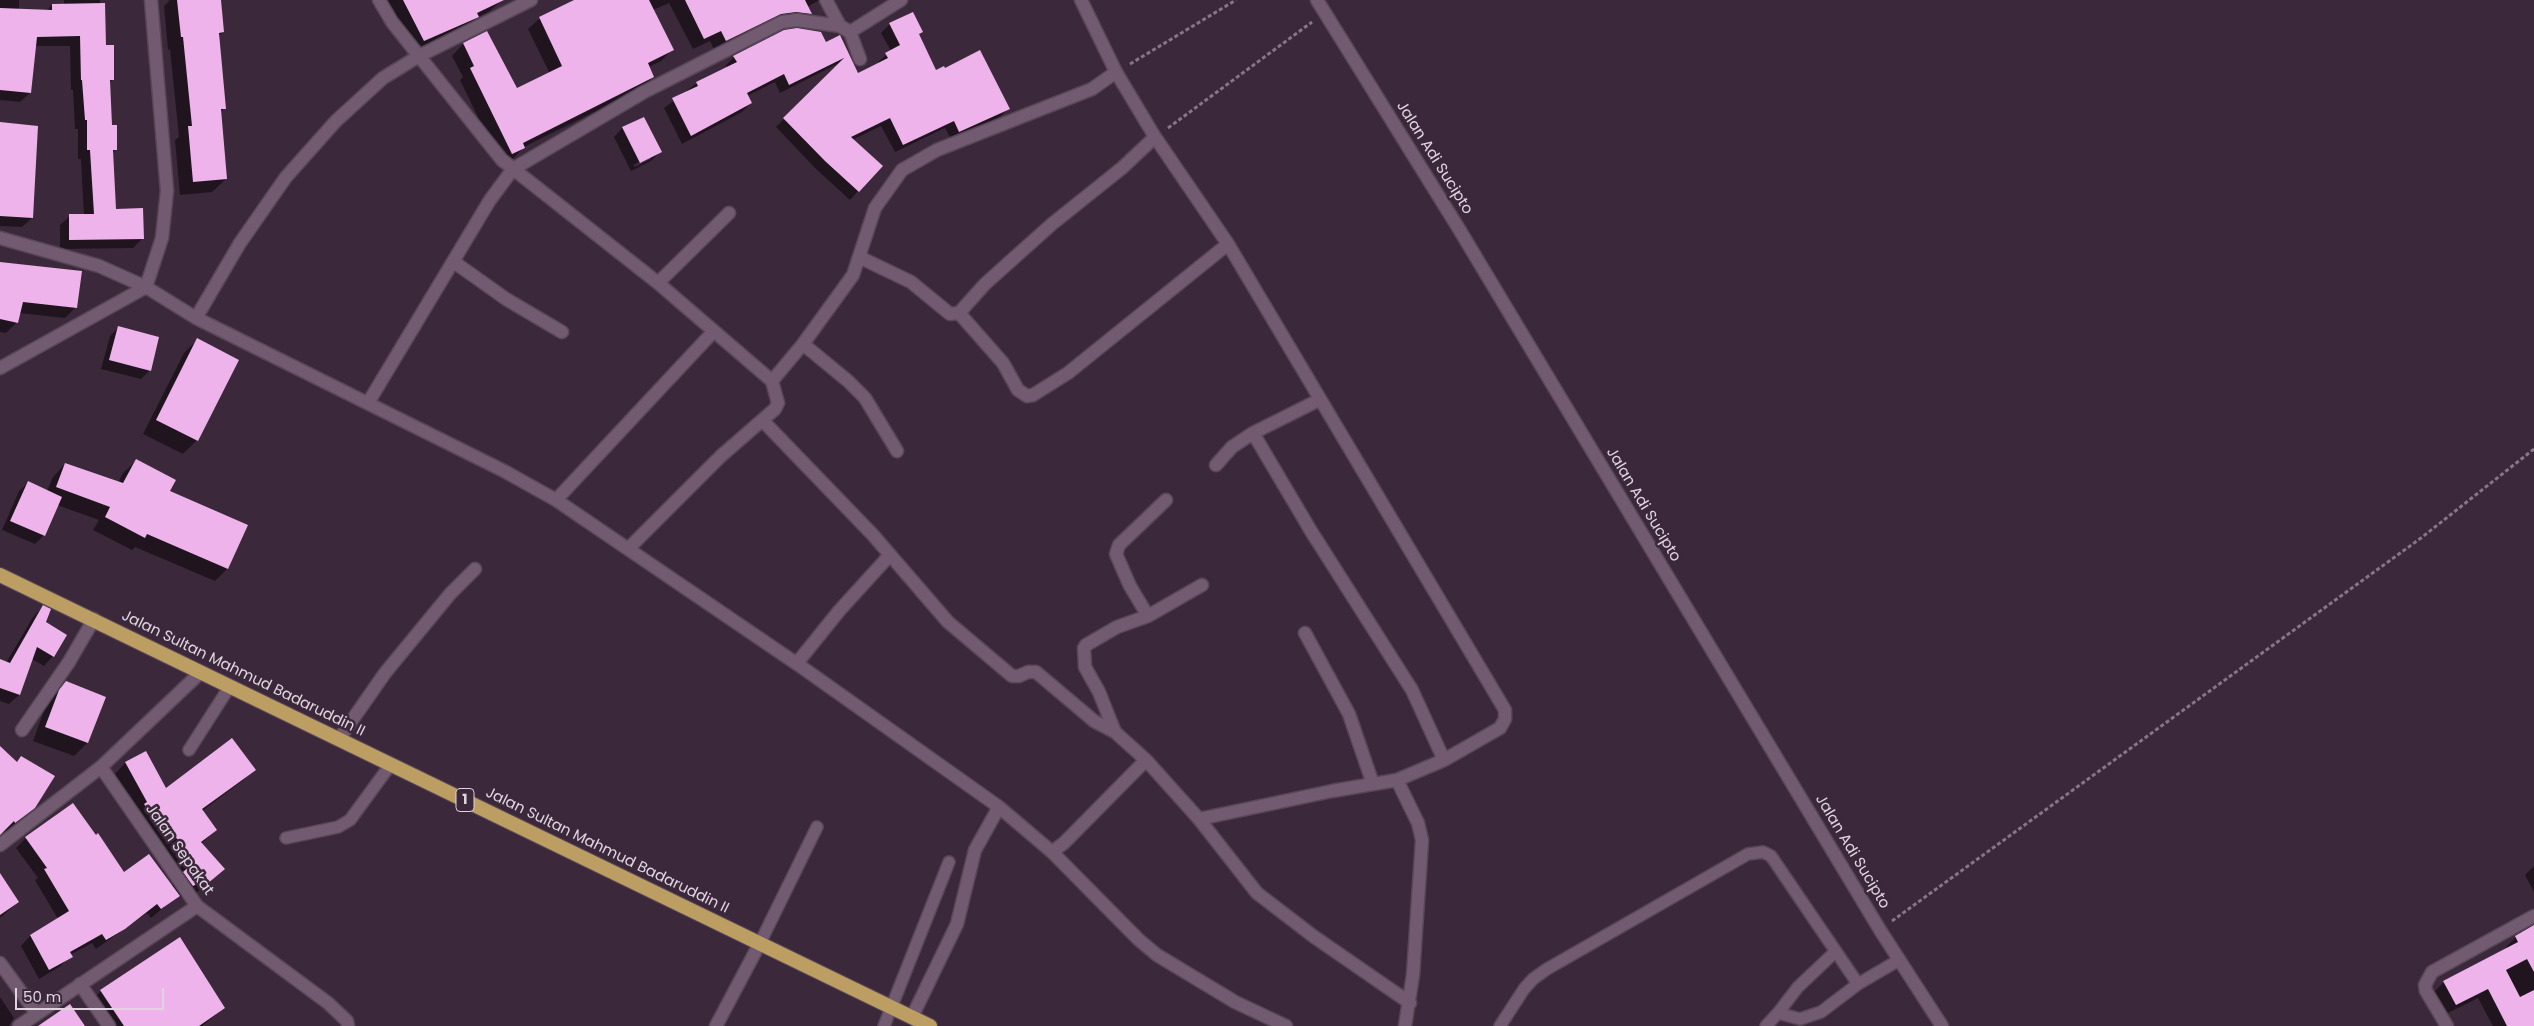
<!DOCTYPE html>
<style>
body{margin:0}
#map{position:relative;width:2534px;height:1026px;overflow:hidden;background:#3c283b;font-family:Poppins,sans-serif}
canvas{display:block}
.scale{position:absolute;left:15px;top:988px;width:149px;height:22px;box-sizing:border-box;border:2px solid #e1d4e1;border-top:0;padding-left:6px;font-size:15px;line-height:18px;white-space:nowrap;color:#e1d4e1;-webkit-text-stroke:4px #3c283b;paint-order:stroke}
</style>
<div id="map">
<canvas width="2534" height="1026"></canvas>
<div class="scale">50 m</div>
</div>
<script>
const g = document.querySelector('canvas').getContext('2d');
g.lineJoin = 'round';
function fillPath(path, color) { g.fillStyle = color; g.fill(path, 'evenodd'); }
const poly = rows => new Path2D(rows.map(r => 'M' + r).join(''));
function strokePath(path, color, width, dash) { g.strokeStyle = color; g.lineWidth = width; g.lineCap = dash ? 'butt' : 'round'; g.setLineDash(dash || []); g.stroke(path); }
function drawText(font, color, halo, rows, align = 'center') {
  g.font = font + ' Poppins,sans-serif'; g.lineWidth = 5; g.setLineDash([]); g.textBaseline = 'middle'; g.strokeStyle = halo; g.fillStyle = color; for (const [text, x, y, turn = 0] of rows) {
    g.save(); g.translate(x, y); g.rotate((+turn || 0) * Math.PI / 180); g.textAlign = isNaN(turn) ? turn : align; if (halo) g.strokeText(text, 0, 0); g.fillText(text, 0, 0); g.restore();
  }
}
const shadow = poly([
 [0,0,19,0,19,10,46,11,52,5,64,5,64,0,100,0,105,46,113,79,109,84,111,126,116,149,112,154,115,211,143,238,133,248,60,249,60,225,70,216,84,216,81,159,78,159,78,129,75,129,73,90,71,90,70,46,35,46,30,93,20,102,0,100],
 [170,0,220,0,223,32,218,37,224,108,220,113,226,179,212,192,180,195,175,140,179,137,170,49,168,50,164,6],
 [375,0,502,0,490,11,476,18,466,28,412,52],
 [577,0,820,0,807,7,811,14,800,25,784,23,715,52,710,41,693,49,669,3,653,10,672,50,661,61,649,67,653,76,642,88,524,147,513,159,501,165,460,80,463,77,452,56,463,44,486,33,516,90,550,74,528,29,540,18],
 [890,24,918,35,936,71,1008,108,1000,117,951,139,945,128,895,152,881,126,852,140,858,191,850,200,816,169,776,127,839,63,780,93,775,82,747,96,751,103,742,112,682,144,664,108,697,83,727,68,726,65,734,57,826,43,839,37,858,75,879,64,878,62,891,51,881,33],
 [643,118,660,152,651,161,631,171,614,137,622,128],
 [651,156,651,159,635,167,633,165],
 [0,123,32,218,22,227,0,226],
 [0,263,76,307,65,318,19,313,17,322,6,333,0,332],
 [118,328,150,370,141,379,101,369,110,336],
 [197,340,238,360,197,440,183,454,143,434,184,353],
 [136,461,168,491,227,569,215,581,135,547,132,550,93,530,99,520,57,505,44,535,35,544,2,530,19,491,28,483,47,491,53,477,65,464,118,483,123,473],
 [43,607,44,623,53,656,44,666,32,659,19,695,9,704,0,701,0,661,6,663,33,617],
 [66,683,87,743,74,756,33,741,46,705],
 [0,748,16,763,22,757,34,807,5,832,3,830,0,833],
 [145,753,166,790,254,770,242,781,202,811,216,830,201,844,223,869,194,895,190,891,181,897,179,895,151,918,147,913,96,949,92,943,70,955,61,966,39,979,21,946,30,936,58,919,35,880,38,878,16,848,26,838,124,874,171,886,182,874,114,775,125,763],
 [2534,866,2534,892,2525,875],
 [0,876,18,902,0,918],
 [2534,927,2534,1026,2493,1026,2478,998,2446,1014,2434,992,2444,982,2507,949,2506,947,2516,937],
 [179,939,224,1008,202,1026,108,1026,91,1001,101,991],
 [0,997,14,1018,9,1026,0,1026]
]);
const building = poly([
 [177,0,221,0,224,32,219,33,226,109,221,109,227,179,193,182,188,126,192,126,183,37,181,37],
 [403,0,504,0,477,13,479,17,424,41],
 [574,0,649,0,674,50,648,63,654,77,523,143,525,148,512,154,470,68,474,66,463,43,487,31,517,88,562,66,539,17],
 [685,0,805,0,812,14,796,12,781,14,726,41,721,31,704,39],
 [105,3,106,45,114,45,114,80,110,80,112,125,117,125,117,150,113,150,116,209,143,208,144,239,69,240,69,214,94,214,90,150,87,150,87,120,85,120,82,80,81,80,80,36,37,37,31,93,0,90,0,8,52,10,52,4],
 [913,12,923,32,919,34,936,70,944,66,945,68,980,50,1010,109,959,132,954,121,903,145,890,118,851,137,883,166,859,192,825,161,783,118,844,58,789,85,784,74,747,93,752,103,691,136,672,98,698,86,696,82,737,62,733,56,784,30,797,28,821,32,826,42,840,35,858,73,888,58,885,53,900,45,889,23],
 [644,117,662,152,640,163,622,127],
 [0,122,38,126,33,218,0,216],
 [0,262,82,271,77,308,23,302,18,323,0,319],
 [118,326,159,337,151,371,109,360],
 [197,338,239,360,198,441,156,420],
 [136,459,176,480,170,491,248,525,228,569,147,534,145,538,105,517,110,507,56,487,65,463,123,483],
 [28,481,62,497,45,536,10,521],
 [43,605,51,609,46,622,67,635,54,657,37,647,20,695,0,688,0,659,10,663],
 [66,681,106,697,88,743,45,727,59,690],
 [232,738,256,770,202,809,217,830,201,842,225,869,207,884,203,880,193,886,183,872,194,862,172,832,167,836,144,804,147,802,125,762,146,751,166,788],
 [0,746,17,762,21,756,55,776,35,808,15,823,14,821,0,835],
 [73,803,96,835,98,833,124,872,149,854,180,896,161,909,157,904,125,929,106,940,102,934,70,952,73,957,49,970,30,935,69,911,44,869,47,868,25,837],
 [0,873,19,902,0,915],
 [2534,925,2534,972,2527,959,2506,970,2520,997,2534,990,2534,1026,2507,1026,2488,989,2456,1005,2443,981,2518,942,2515,936],
 [180,937,225,1008,199,1026,124,1026,100,990],
 [70,1004,85,1026,38,1026]
]);
const path = poly([
 [1130,64,1236,0],
 [1168,128,1312,22],
 [1892,921,2421,538,2534,449]
]);
const service = poly([
 [189,750,230,686],
 [286,838,338,827,350,820,391,764],
 [760,943,817,827],
 [1778,1013,1798,987,1835,952],
 [884,1026,949,862],
 [1500,1026,1524,989,1533,979,1547,969,1748,854,1763,852,1771,856,1858,984],
 [1766,1026,1778,1013,1800,1019,1821,1012,1858,984,1899,960]
]);
const minor = poly([
 [531,0,419,56,502,160,658,283,772,381,778,403,775,409,721,456,629,548],
 [826,0,840,26],
 [850,32,860,59],
 [1116,72,1155,137,1228,244,1505,710,1505,719,1500,728,1444,760,1397,780,1418,823,1422,840,1413,975,1405,1026],
 [0,238,99,266,146,287,196,318,504,471,556,500,803,668,999,807,1052,852,1139,940,1157,955,1235,1002,1286,1026],
 [859,257,911,282,950,314,959,313,985,284,1052,224,1122,168,1155,137],
 [454,262,506,299,562,332],
 [658,283,729,213],
 [959,313,1003,363,1018,390,1027,396,1033,395,1068,373,1228,244],
 [196,318,240,243,286,177,336,121,383,78,419,56,392,22,379,0],
 [803,344,848,381,865,398,897,451],
 [0,368,146,287,162,238,167,191,151,0],
 [772,381,803,344,853,275,875,208,902,170,937,150,1092,89,1116,72,1081,0],
 [368,403,490,200,513,169,644,92,782,22,797,20,840,26,850,32,901,0],
 [763,421,873,535,948,622,1012,676,1019,676,1028,672,1036,672,1094,721,1115,732,1146,760,1064,843,1052,852],
 [1253,433,1311,531,1412,690,1444,760],
 [1216,465,1232,447,1253,433,1319,400],
 [556,500,713,332],
 [1148,616,1202,585],
 [1305,633,1349,714,1373,784],
 [797,663,839,611,889,556],
 [201,672,101,767,197,906,328,1003,347,1021,348,1026],
 [22,730,69,662,94,619],
 [1115,732,1099,692,1085,667,1084,648,1086,645,1117,627,1148,616,1130,586,1116,554,1119,545,1166,500],
 [339,739,385,673,450,594,475,569],
 [1146,760,1199,819,1257,893,1313,936,1410,1003],
 [1199,819,1332,791,1397,780],
 [0,845,101,767],
 [0,963,37,1014],
 [80,984,109,1026],
 [912,1017,957,924,975,850,999,807],
 [19,1026,197,906],
 [716,1026,760,943],
 [2447,1026,2426,991,2425,985,2432,972,2534,916]
]);
const tertiary = poly([
 [1317,0,1459,229,1880,930,1942,1026]
]);
const trunk = poly([
 [0,575,930,1026]
]);
const shields = [
 [465,800,18]
];
const shieldNames = [
 ["1",465,800]
];
const streetNames = [
 ["Jalan Adi Sucipto",1434,158,58],
 ["Jalan Adi Sucipto",1643,505,59],
 ["Jalan Sultan Mahmud Badaruddin II",243,674,26],
 ["Jalan Sepakat",179,850,55],
 ["Jalan Sultan Mahmud Badaruddin II",607,851,26],
 ["Jalan Adi Sucipto",1852,852,59]
];
fillPath(shadow, '#0007');
fillPath(building, '#edb3ea');
strokePath(service, '#584757', 14);
strokePath(minor, '#584757', 15);
strokePath(tertiary, '#584757', 15);
strokePath(trunk, '#584757', 16);
strokePath(path, '#877686', 3, [4, 2.5]);
strokePath(service, '#725b71', 11);
strokePath(minor, '#725b71', 12);
strokePath(tertiary, '#725b71', 12);
strokePath(trunk, '#bc9e62', 14);
for (const [x, y, w] of shields) { const box = new Path2D(); box.roundRect(x - w / 2, y - 11.5, w, 23, 4); g.fillStyle = '#3c283b'; g.fill(box); strokePath(box, '#e1d4e1', 1); }
drawText('bold 14px', '#e1d4e1', null, shieldNames);
drawText('15px', '#e1d4e1', '#3c283b', streetNames);
</script>
